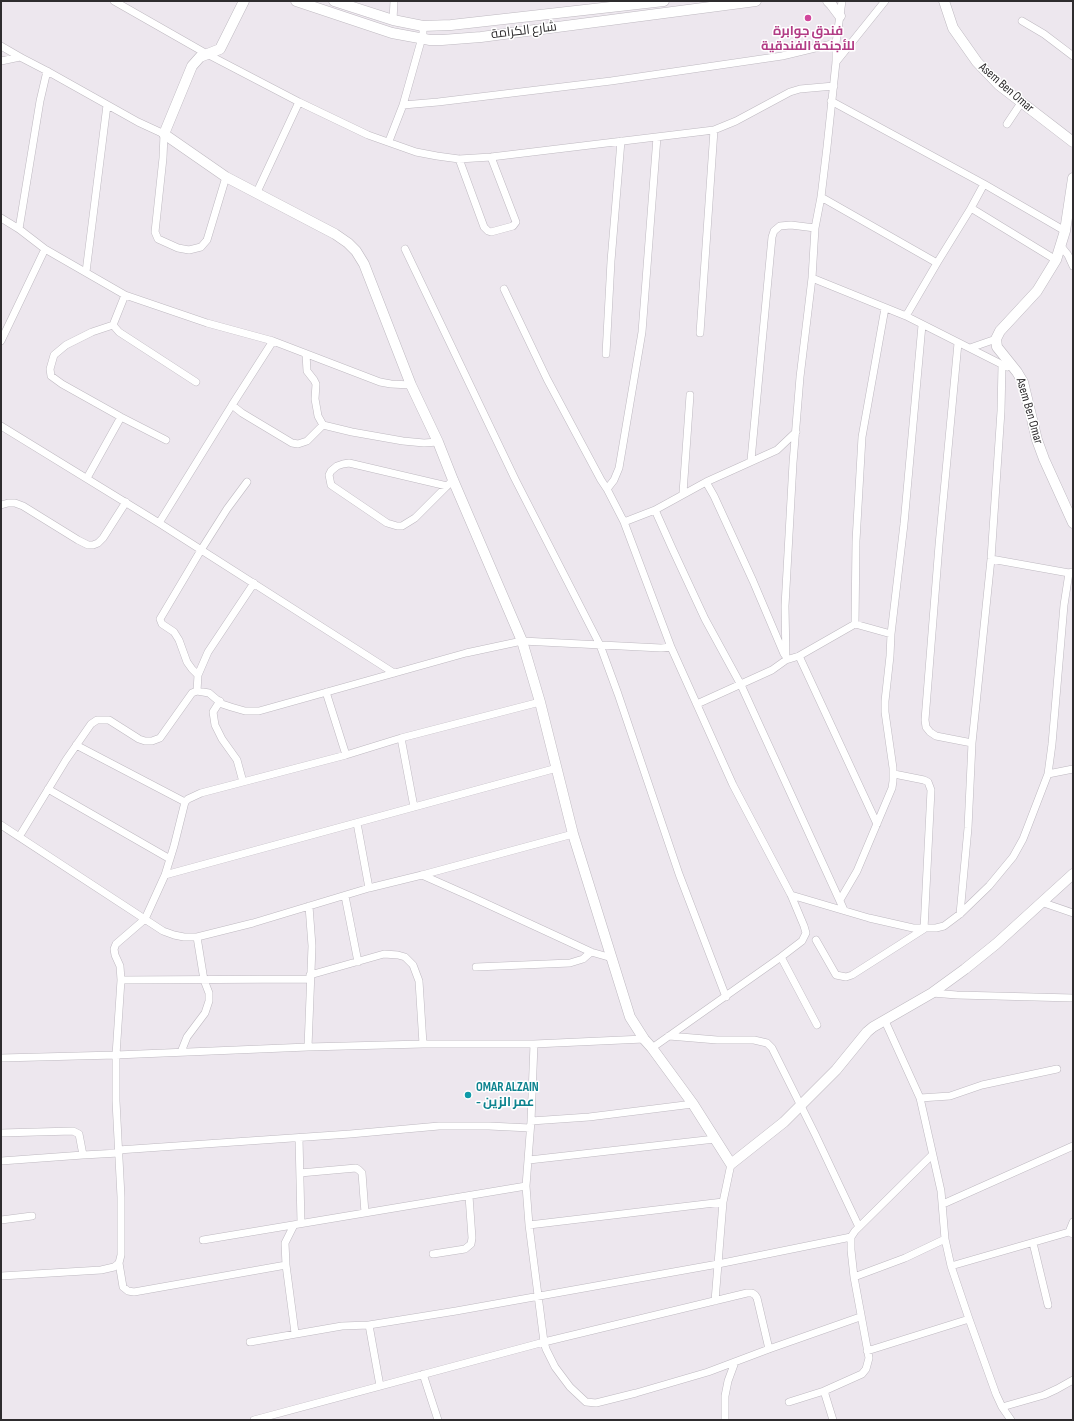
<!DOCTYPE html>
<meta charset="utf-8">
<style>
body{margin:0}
#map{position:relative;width:1074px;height:1421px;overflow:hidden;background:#ede7ee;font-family:"Sofia Sans Condensed",sans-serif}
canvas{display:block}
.frame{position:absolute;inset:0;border:2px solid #2e2c2e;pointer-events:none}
</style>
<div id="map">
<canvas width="1074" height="1421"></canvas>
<div class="frame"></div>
</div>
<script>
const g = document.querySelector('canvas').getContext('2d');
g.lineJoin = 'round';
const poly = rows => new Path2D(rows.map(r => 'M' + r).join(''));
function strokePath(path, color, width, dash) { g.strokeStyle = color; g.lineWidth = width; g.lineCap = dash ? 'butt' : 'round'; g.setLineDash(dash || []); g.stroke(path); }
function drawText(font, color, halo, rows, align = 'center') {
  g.font = font + ' "Sofia Sans Condensed",Cairo,sans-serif'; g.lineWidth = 3; g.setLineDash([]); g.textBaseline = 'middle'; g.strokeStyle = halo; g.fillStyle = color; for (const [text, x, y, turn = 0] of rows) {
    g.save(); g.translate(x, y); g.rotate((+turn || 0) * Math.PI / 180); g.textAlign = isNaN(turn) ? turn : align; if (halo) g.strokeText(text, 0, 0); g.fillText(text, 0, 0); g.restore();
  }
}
const street = poly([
 [114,1,207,54,299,102,368,135,416,152,437,156,459,159,491,157,714,130,736,121,790,92,800,89,834,86],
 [393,20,394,1],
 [1022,21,1044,34,1073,56],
 [1,46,20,57,47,71,138,122,164,134,163,158,155,232,158,239,178,248,189,250,201,247,207,240,226,177],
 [1,61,20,57],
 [836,62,885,1],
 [831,101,984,184,1065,231],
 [403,105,438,102,611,81,782,56,836,43],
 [1007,124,1021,103],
 [389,141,403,105,423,34,423,26],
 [459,159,484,227,488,231,491,232,513,226,516,222,491,157],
 [257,192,299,102],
 [821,197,937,263],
 [971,208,1056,260],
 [1,218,19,229,45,249,125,295,207,323,273,341,380,382,391,384,411,385],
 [19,229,40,101,47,71],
 [1060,245,1068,255,1073,266],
 [405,249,515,479,600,645,618,694,679,874,726,997],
 [86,272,107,105],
 [812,278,906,316,1007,367],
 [504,289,547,379,601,480,607,489,624,522,655,510,706,482,777,450,796,432],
 [125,295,113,325,119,332,196,382],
 [906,316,937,263,971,208,984,184],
 [113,325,92,332,66,345,54,355,50,369,51,376,62,384,121,417,166,440],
 [700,333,714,130],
 [1,341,45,249],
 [273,341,232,405,242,413,292,443,298,444,307,441,323,425],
 [958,343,939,545,925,720,926,727,930,732,936,736,972,743],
 [970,348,996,339],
 [306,354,307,371,314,380,316,384,315,399,317,410,318,416,323,425,352,432,403,441,424,443,438,442],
 [606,354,611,261,621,141],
 [1,426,159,523,394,673],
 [751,460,772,237,774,231,780,226,791,225,815,228],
 [87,478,121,417],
 [706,482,714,496,753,581,784,654],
 [447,486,349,463,343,464,337,466,331,471,329,475,331,485,387,523,397,526,402,526,415,518,453,480],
 [607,489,614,480,619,468,642,332,657,137],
 [683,493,690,395],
 [1,505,8,503,15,503,23,506,78,540,88,545,93,545,98,543,103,538,126,502],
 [655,510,672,548,705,619,741,685,844,910],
 [624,522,671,647],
 [159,523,232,405],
 [991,559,1069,573],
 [855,624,856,541,862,437,885,308],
 [799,656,877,824],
 [786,660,785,606,793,463,800,377,812,278,815,228,821,197,827,147,836,62,836,43,842,1],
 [198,675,192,669,187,662,179,640,174,632,162,624,160,619,201,550,227,509,247,482],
 [197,691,198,675,208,652,254,583],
 [326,692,346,755],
 [220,701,213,712,215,725,222,739,237,760,243,782],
 [697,704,772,670,786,660,799,656,855,624,891,634],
 [401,738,414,807],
 [76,745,185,802],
 [1048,774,1052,744,1064,605,1069,573,1073,572],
 [48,789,170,859],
 [357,823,369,888],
 [1,825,163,931,174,935,184,937,197,937,253,923,369,888,422,875,573,834],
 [19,837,66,760,91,724,97,720,109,720,139,739,145,741,152,741,160,738,192,693,197,691,209,693,222,704,231,707,245,711,259,711,466,653,522,641,661,648,671,647,733,785,791,895,804,926,806,933,802,941,781,957,652,1048],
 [165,875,557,768],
 [422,875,474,898,591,952,612,958],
 [791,895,869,918,913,928,936,928,944,926,960,914,989,886,1013,857,1023,839,1048,774,1073,769],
 [345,896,358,962],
 [840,900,857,871,892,788,893,781,893,768,885,712,885,701,890,656,891,634,904,524,922,325],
 [1041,902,1073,913],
 [960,914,968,828,972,743,991,559,1001,411,1002,365],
 [816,940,836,975,846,977,852,975,924,929,931,790,928,782,924,780,894,774],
 [781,957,817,1025],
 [476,967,570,963,583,959,591,952],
 [310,975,384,954,398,955,405,957,413,965,419,981,423,1044],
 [121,980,310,979],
 [932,993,957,995,1073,998],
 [885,1021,920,1098,941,1191,945,1239,951,1266,969,1319,996,1394,1002,1407,1044,1395,1057,1389,1073,1380],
 [669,1036,717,1040,754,1040,767,1043,772,1048,815,1134,859,1227],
 [308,1047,312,946,309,906],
 [181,1052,187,1037,205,1013,209,1001,209,993,204,980,197,937],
 [1,1058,116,1055,308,1047,423,1044,534,1044,644,1039],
 [920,1098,950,1096,982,1085,1057,1069],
 [693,1104,589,1117,531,1121,526,1186,529,1225,544,1342,546,1349,555,1367,570,1387,586,1402,596,1403,636,1393,708,1372,769,1349,860,1317],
 [531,1121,534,1044],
 [1,1133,73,1131,79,1134,83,1155],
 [299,1138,301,1223],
 [118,1150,350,1134,439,1126,489,1126,530,1128],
 [529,1160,715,1139],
 [1,1161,83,1155,119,1153],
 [300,1173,356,1168,359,1170,362,1173,365,1213],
 [943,1204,1073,1146],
 [1,1220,32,1216],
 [529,1225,723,1202],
 [1069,1232,1073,1222],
 [851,1237,851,1250,854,1277],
 [203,1240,526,1186],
 [1033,1243,1048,1305],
 [433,1254,465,1249,471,1244,472,1238,469,1196],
 [119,1263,123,1287,128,1291,134,1292,286,1265,285,1243,294,1225],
 [286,1265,295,1333],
 [951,1266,1069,1232,1073,1234],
 [1,1276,101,1270,114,1267,119,1263,121,1255,121,1197,116,1101,116,1055,121,980,120,966,115,955,114,949,116,944,145,919,165,875,174,846,185,802,188,799,201,793,346,755,401,738,540,702],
 [715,1301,723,1202,731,1164],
 [369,1325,456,1311,718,1264,851,1237,855,1231,932,1155],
 [250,1342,342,1326,369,1325,380,1386],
 [867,1351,969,1319],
 [423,1374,438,1420],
 [824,1391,833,1420],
 [789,1402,824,1391,862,1374,866,1369,869,1358,854,1277,905,1258,945,1239],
 [1002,1407,1011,1420],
 [254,1420,544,1342,747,1293,752,1293,755,1295,757,1298,769,1349],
 [725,1420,725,1396,728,1381,735,1362]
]);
const secondary = poly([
 [244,1,220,49,200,57,192,66,164,134,226,177,335,234,348,243,356,251,364,264,411,385,438,442,453,480,522,641,540,702,573,834,630,1017,644,1039,652,1048,693,1104,731,1164,784,1122,836,1070,867,1032,873,1027,932,993,965,969,996,944,1073,874],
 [296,1,392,33,430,40,442,40,481,37,756,1],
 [334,1,393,20,423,26,451,25,664,1],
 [828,1,831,4,840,16],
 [944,1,953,28,977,62,999,85,1073,142],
 [1073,178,1065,231,1056,260,1037,291,1000,331,996,339,997,347,1017,372,1023,382,1037,440,1044,459,1073,523]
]);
const markers = [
 [808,18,4,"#d1479c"],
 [468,1095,4,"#0f9aa8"]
];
const streetNames = [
 ["شارع الكرامة",524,31,-7],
 ["Asem Ben Omar",1006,88,41],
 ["Asem Ben Omar",1029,411,74]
];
const hotelNames = [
 ["فندق جوابرة",808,32],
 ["للأجنحة الفندقية",808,47]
];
const cultureNames = [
 ["OMAR ALZAIN",476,1088],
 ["- عمر الزين",476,1103]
];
strokePath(street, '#beb9c0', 8);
strokePath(secondary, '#beb9c0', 11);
strokePath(street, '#fff', 7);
strokePath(secondary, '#fff', 10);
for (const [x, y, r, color] of markers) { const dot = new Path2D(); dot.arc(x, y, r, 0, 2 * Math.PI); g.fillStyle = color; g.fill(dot); strokePath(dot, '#fff', 1.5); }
drawText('13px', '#2e2c2e', '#fff', streetNames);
drawText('bold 13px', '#b23c85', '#fff', hotelNames);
drawText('bold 13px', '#0d838f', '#fff', cultureNames, 'left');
</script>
